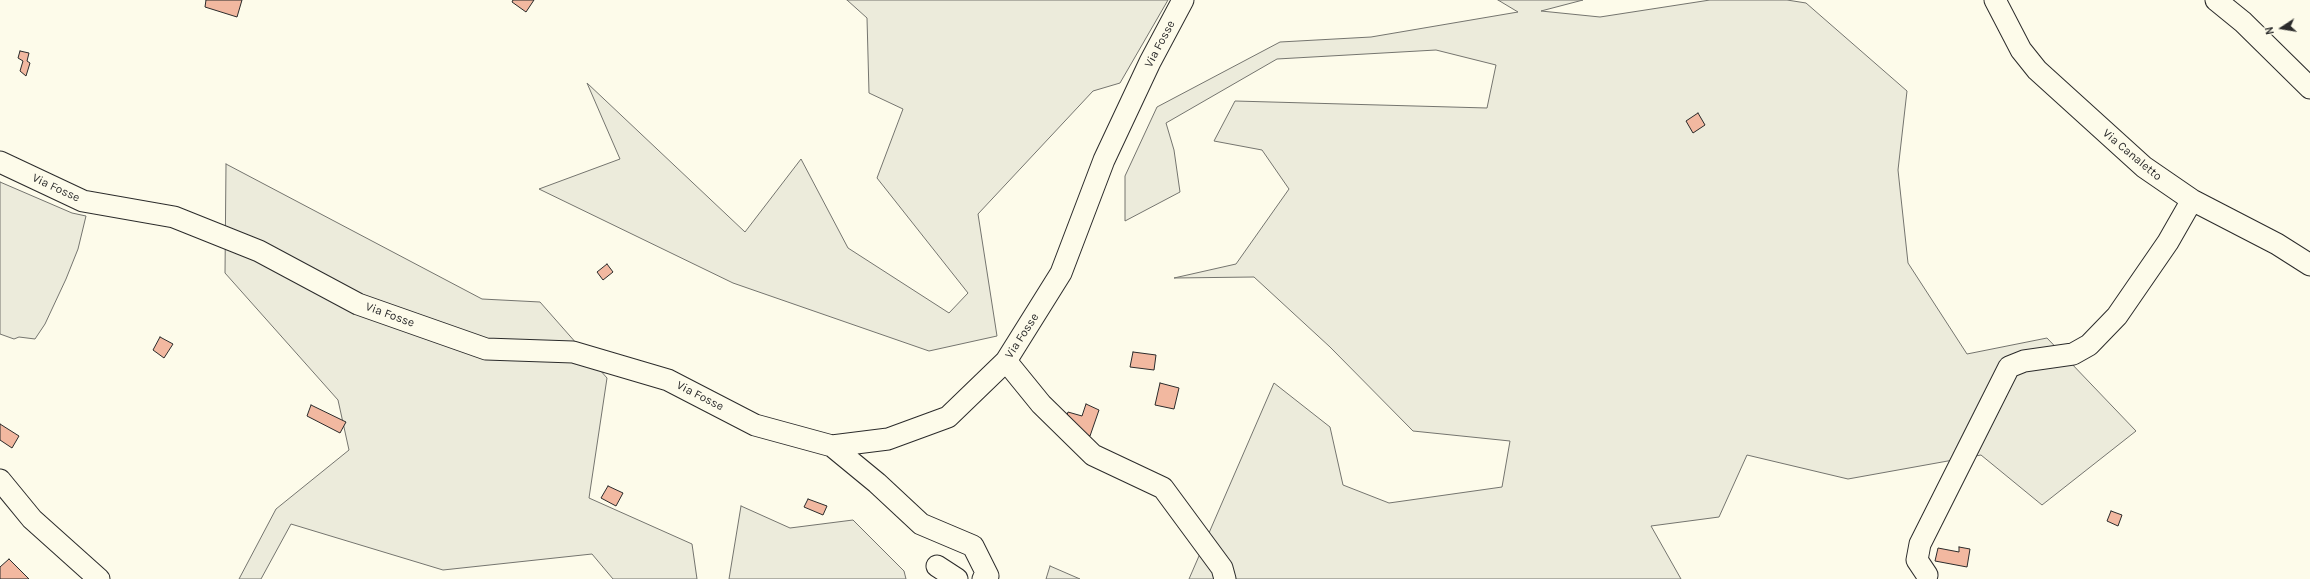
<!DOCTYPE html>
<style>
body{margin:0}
#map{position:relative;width:2310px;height:579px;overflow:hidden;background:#fdfbea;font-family:Karla,sans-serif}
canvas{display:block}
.north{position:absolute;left:2262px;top:8px;width:40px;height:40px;-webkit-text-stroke:3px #fdfbea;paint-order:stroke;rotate:258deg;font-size:11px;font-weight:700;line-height:16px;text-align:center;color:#2b2b2b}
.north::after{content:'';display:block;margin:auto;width:14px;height:18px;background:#2b2b2b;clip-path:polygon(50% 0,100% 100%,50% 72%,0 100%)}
</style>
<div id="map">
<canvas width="2310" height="579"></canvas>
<div class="north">N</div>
</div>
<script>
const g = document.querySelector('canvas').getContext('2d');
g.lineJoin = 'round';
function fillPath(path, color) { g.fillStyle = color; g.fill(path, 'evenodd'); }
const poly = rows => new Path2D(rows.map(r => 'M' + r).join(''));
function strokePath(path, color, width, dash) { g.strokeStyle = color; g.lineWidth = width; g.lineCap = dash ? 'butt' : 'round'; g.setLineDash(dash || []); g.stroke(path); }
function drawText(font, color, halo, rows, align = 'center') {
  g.font = font + ' Karla,sans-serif'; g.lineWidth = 3; g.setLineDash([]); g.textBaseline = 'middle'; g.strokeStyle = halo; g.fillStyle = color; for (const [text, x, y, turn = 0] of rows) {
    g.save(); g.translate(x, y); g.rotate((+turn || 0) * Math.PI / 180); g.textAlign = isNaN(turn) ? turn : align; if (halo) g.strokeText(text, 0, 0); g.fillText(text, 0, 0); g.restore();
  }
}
const green = poly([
 [847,0,1168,0,1120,83,1093,91,978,214,997,336,929,351,733,283,539,189,620,159,587,83,745,232,801,159,848,248,949,313,968,293,877,178,903,109,869,93,867,18,847,0],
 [1498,0,1583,0,1541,11,1600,17,1710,0,1787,0,1806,3,1907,91,1898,170,1908,263,1967,354,2047,338,2136,431,2042,505,1981,455,1848,479,1747,455,1719,517,1651,526,1681,579,1189,579,1274,383,1330,427,1343,485,1389,503,1502,487,1510,441,1413,431,1330,347,1254,277,1174,278,1236,264,1289,189,1262,150,1214,141,1235,101,1487,108,1496,65,1436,50,1277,59,1166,123,1174,150,1180,192,1125,221,1125,176,1157,107,1280,42,1371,37,1518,12,1498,0],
 [226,164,482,299,540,302,607,378,589,498,692,544,697,579,613,579,592,554,443,570,291,524,261,579,239,579,276,509,349,450,338,400,225,273,226,164],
 [0,182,72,213,86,216,78,249,66,279,45,324,35,339,19,337,14,339,0,334,0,182],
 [741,506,790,528,853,520,904,571,906,579,729,579,741,506],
 [1050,566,1080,579,1046,579,1050,566]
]);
const building = poly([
 [206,0,242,0,237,17,205,7,206,0],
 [513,0,534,0,526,12,512,2,513,0],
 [20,51,29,53,27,61,30,63,26,76,20,71,23,61,18,58,20,51],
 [1698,113,1705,125,1693,133,1686,121,1698,113],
 [607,264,613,272,603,280,597,272,607,264],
 [160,337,173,344,164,358,153,350,160,337],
 [1133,352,1156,355,1154,370,1130,367,1133,352],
 [1160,383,1179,388,1174,409,1155,405,1160,383],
 [1086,404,1099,410,1090,436,1064,424,1068,412,1082,416,1086,404],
 [311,405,346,422,340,433,307,416,311,405],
 [0,424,19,436,12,448,0,440,0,424],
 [608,486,623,493,616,506,601,498,608,486],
 [808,499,827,506,823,515,804,507,808,499],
 [2111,511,2122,515,2118,526,2107,521,2111,511],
 [1959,547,1970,549,1967,567,1935,561,1938,548,1959,552,1959,547],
 [9,559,29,579,0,579,0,567,9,559]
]);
const minor = poly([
 [1995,0,2021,50,2037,70,2144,167,2192,200,2277,244,2310,265],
 [2216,0,2243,22,2310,88],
 [0,162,83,201,174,217,259,251,358,304,486,349,573,352,668,380,755,425,832,446,888,439,948,417,1006,361,1061,273,1104,160,1150,62,1183,0],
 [1006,361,1041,404,1093,455,1163,488,1222,568,1225,579],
 [832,446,877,483,921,524,973,546,988,576,983,579],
 [0,480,32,519,99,579],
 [937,566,957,579],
 [1927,575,1917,560,1920,544,2009,367,2024,361,2073,354,2089,345,2117,316,2168,242,2192,200]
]);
const streetNames = [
 ["Via Fosse",1160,44,-62],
 ["Via Canaletto",2132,155,40],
 ["Via Fosse",56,188,25],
 ["Via Fosse",390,315,20],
 ["Via Fosse",1022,336,-57],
 ["Via Fosse",700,396,27]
];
fillPath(green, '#ecebdb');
strokePath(green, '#74746e', 1);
fillPath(building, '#f2b8a0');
strokePath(building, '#2b2b2b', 1);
strokePath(minor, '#2b2b2b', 23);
strokePath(minor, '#fdfbea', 21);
drawText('12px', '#2b2b2b', '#fdfbea', streetNames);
</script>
